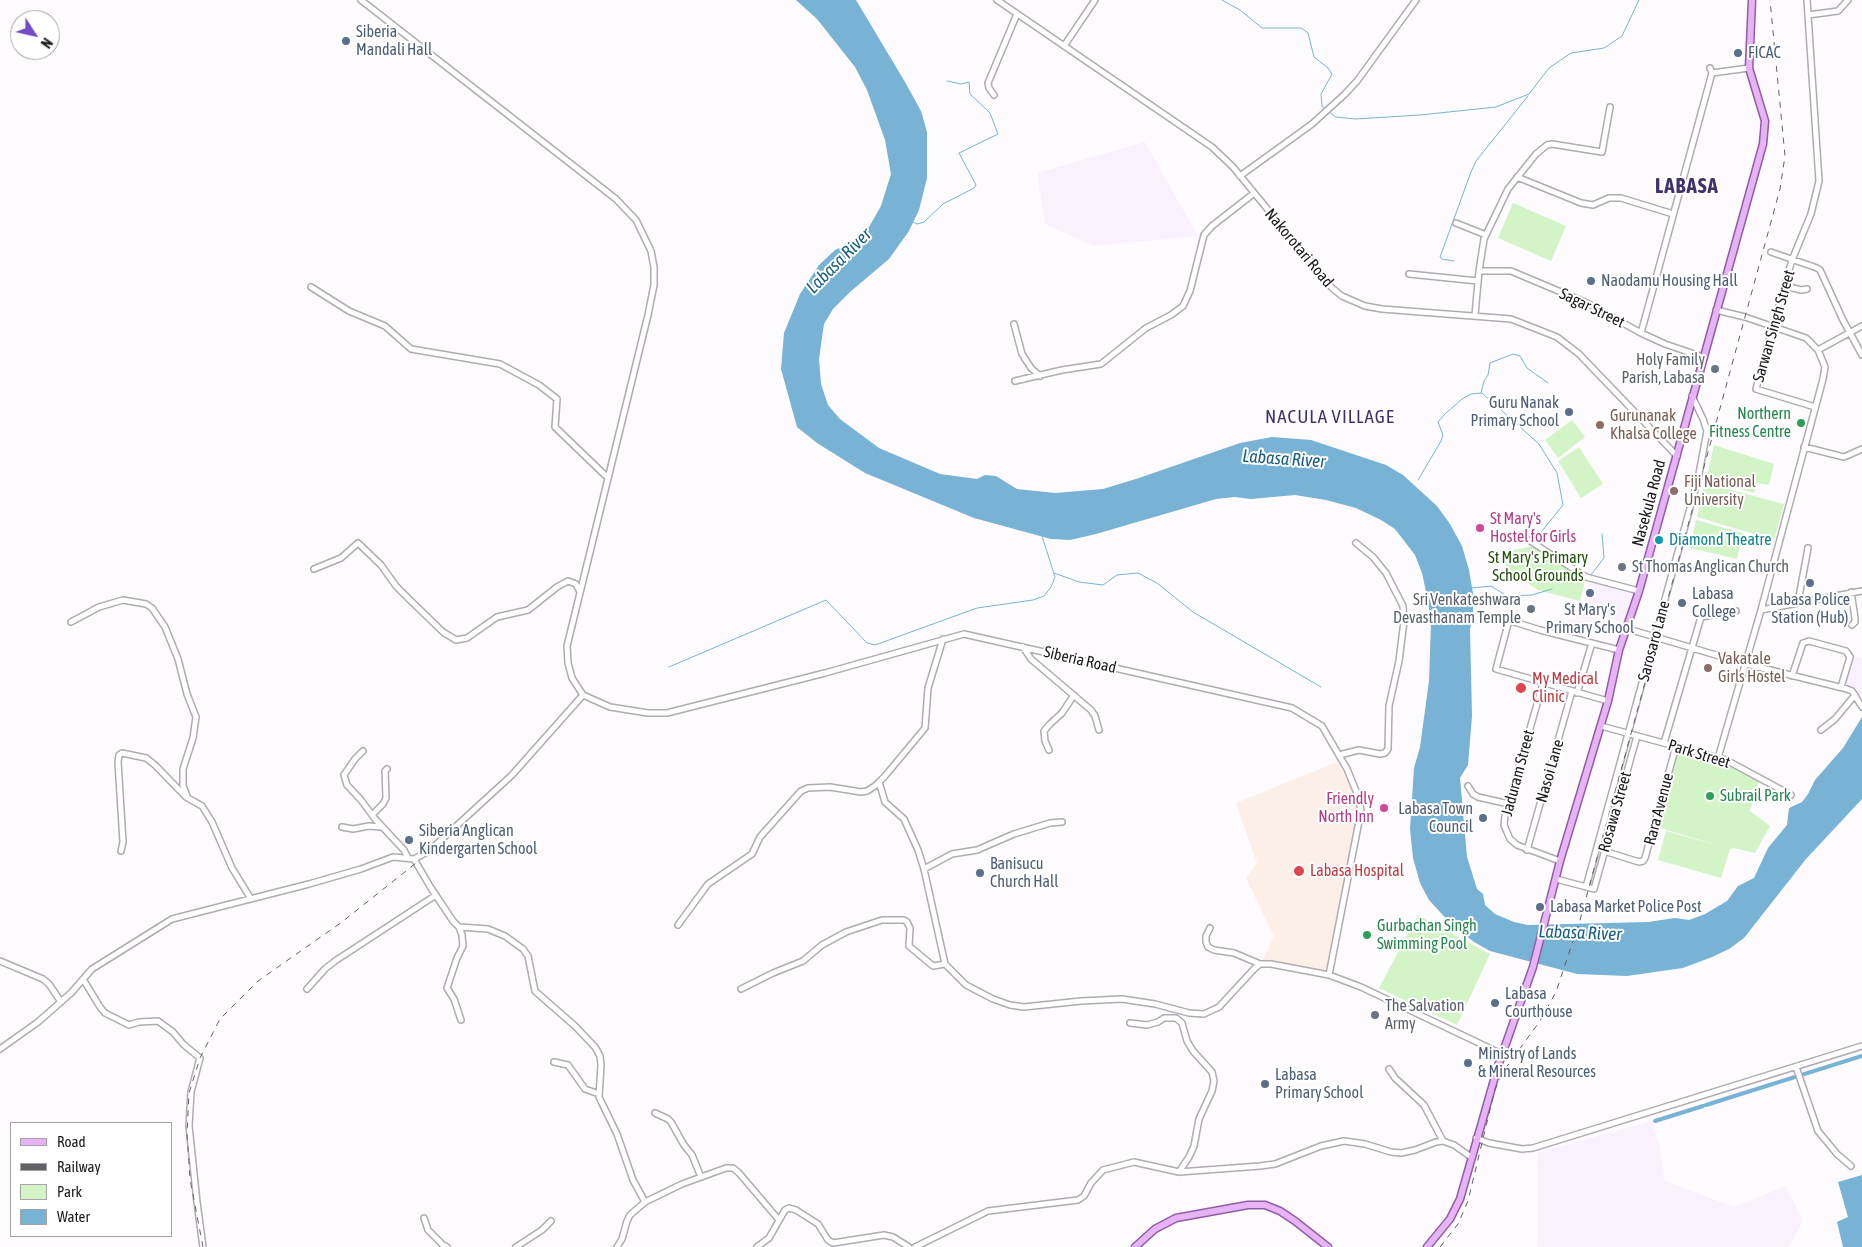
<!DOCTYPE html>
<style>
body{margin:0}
#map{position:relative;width:1862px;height:1247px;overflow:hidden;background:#fdfbfe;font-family:"Asap Condensed",sans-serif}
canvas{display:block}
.legend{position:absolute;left:10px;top:1122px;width:162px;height:115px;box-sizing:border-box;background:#fff;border:1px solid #a4a3a5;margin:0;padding:6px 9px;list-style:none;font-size:15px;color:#1b191d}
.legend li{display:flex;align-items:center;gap:10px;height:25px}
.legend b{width:25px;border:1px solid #a4a3a5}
.north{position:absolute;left:10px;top:10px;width:50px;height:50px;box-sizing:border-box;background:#fff;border:1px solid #a4a3a5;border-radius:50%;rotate:125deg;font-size:14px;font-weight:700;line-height:20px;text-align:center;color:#1b191d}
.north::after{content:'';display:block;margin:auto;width:18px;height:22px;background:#714dc6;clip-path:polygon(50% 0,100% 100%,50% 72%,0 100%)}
</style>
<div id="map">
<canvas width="1862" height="1247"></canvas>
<ul class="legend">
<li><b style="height:6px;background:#e6b3f5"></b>Road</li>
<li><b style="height:6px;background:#636165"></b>Railway</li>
<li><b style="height:14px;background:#d2f4c6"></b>Park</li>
<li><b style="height:14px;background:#78b2d4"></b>Water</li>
</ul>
<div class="north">N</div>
</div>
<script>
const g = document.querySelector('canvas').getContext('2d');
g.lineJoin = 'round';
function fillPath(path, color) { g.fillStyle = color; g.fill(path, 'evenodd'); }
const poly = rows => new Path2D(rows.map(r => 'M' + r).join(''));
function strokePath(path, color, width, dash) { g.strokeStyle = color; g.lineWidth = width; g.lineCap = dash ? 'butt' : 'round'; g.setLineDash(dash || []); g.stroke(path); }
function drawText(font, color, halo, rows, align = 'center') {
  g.font = font + ' "Asap Condensed",sans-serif'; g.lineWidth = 4; g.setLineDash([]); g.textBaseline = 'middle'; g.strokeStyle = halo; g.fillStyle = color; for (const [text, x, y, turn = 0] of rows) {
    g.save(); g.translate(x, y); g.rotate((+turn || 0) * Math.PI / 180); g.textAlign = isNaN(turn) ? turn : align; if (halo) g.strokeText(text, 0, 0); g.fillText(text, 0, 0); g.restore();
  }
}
const built = poly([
 [1145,142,1198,236,1093,246,1045,224,1037,173],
 [1590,579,1635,591,1626,623,1581,611],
 [1577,613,1593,617,1588,637,1569,632,1567,618,1575,620],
 [1852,655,1862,658,1862,699,1856,690,1839,690,1842,671],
 [1652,1121,1659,1143,1665,1181,1734,1207,1786,1186,1803,1221,1789,1247,1538,1247,1537,1153]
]);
const medical = poly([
 [1337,762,1355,794,1358,810,1328,965,1323,971,1263,960,1274,936,1246,878,1257,863,1236,803]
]);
const green = poly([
 [1513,203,1566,226,1551,261,1498,238],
 [1572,420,1585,437,1558,458,1545,440],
 [1714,445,1774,464,1769,485,1757,483,1754,493,1706,480],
 [1579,447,1603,484,1581,498,1558,461],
 [1705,483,1784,504,1774,540,1697,517],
 [1696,520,1743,533,1737,559,1690,548],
 [1538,545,1586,577,1580,601,1538,590,1506,568,1506,560,1514,550],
 [1678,751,1725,764,1759,781,1750,811,1770,826,1755,853,1733,848,1730,849,1721,878,1658,860,1666,831,1723,847,1657,827],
 [1418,915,1490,954,1457,1025,1379,988]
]);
const water = poly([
 [796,0,856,0,905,82,921,111,927,132,927,178,919,210,909,231,889,259,850,292,833,309,824,324,819,359,821,384,828,405,840,419,879,448,940,474,977,479,985,475,996,476,1017,489,1055,493,1103,489,1139,478,1240,443,1272,437,1311,440,1386,465,1403,475,1437,506,1450,524,1462,546,1469,570,1473,593,1473,616,1470,629,1472,716,1468,765,1460,778,1467,857,1477,889,1483,894,1485,905,1495,914,1514,922,1528,925,1648,922,1675,918,1689,920,1705,914,1727,901,1738,886,1754,878,1768,848,1787,825,1789,808,1802,802,1808,794,1815,780,1843,748,1862,717,1862,799,1806,859,1744,938,1729,949,1712,957,1683,968,1627,976,1577,974,1490,951,1474,942,1451,924,1429,900,1420,883,1413,858,1410,829,1414,768,1420,747,1429,681,1431,624,1428,601,1422,573,1415,555,1395,529,1381,520,1356,508,1326,500,1295,495,1251,499,1235,497,1216,499,1096,534,1070,540,1051,539,974,518,865,473,817,443,797,427,781,369,784,333,800,294,819,265,835,250,854,241,869,227,881,206,891,174,885,140,867,90,855,67,817,19],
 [1862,1175,1862,1247,1843,1247,1837,1222,1848,1217,1838,1182]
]);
const stream = poly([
 [1222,0,1240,10,1262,28,1301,28,1308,33,1314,57,1328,68,1332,74,1321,94,1322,106,1326,109],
 [1329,112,1336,117,1355,119,1420,115,1496,107,1529,94,1549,68,1571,53,1604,48,1622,36,1639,0],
 [913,222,917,224,924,222,943,204,974,188,976,185,975,183,959,153,998,134,990,113,970,94,969,82,961,84,947,81],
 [1454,261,1442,259,1440,257,1471,172,1476,161,1528,96],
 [1481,393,1484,381,1488,375,1490,363,1513,354,1520,356,1527,368,1548,383],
 [1418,480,1441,441,1443,435,1438,422,1444,415,1462,399,1471,394,1482,393,1539,444,1557,473,1563,505,1534,541,1561,558],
 [1054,573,1079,582,1103,585,1117,575,1138,573,1157,583,1193,612,1321,687],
 [1590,576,1604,558,1602,534],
 [1472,588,1491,586,1507,596,1532,595,1552,589],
 [669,667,826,600,867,643,875,645,977,608,1033,600,1044,596,1051,587,1055,577,1042,536]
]);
const canal = poly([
 [1706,1105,1862,1056],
 [1655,1121,1703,1106]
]);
const minor = poly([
 [361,0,616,199,636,220,651,251,654,267,654,285,648,315,567,646,568,663,572,678,583,695,610,707,648,713,667,713,825,673,964,634,1292,708,1322,726,1347,769,1359,798,1361,811,1329,975],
 [997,0,1212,147,1233,167,1332,288,1342,296,1365,306,1382,309,1511,319,1557,337,1579,354,1677,456],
 [1807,0,1819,181,1811,214,1792,260,1765,354,1756,389,1815,407],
 [1808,15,1838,11,1848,0],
 [1064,46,1095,0],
 [1712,73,1749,68],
 [994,95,989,88,988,83,1017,14],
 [1240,176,1312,124,1345,94,1357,81,1416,0],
 [1517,177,1581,203,1593,205,1609,198,1621,198,1673,214],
 [1456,223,1486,235],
 [1771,252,1817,268,1820,270,1843,320,1862,355],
 [1479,271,1511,271,1587,303,1641,333,1665,344,1703,357],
 [1409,274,1478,281],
 [1785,286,1801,290,1807,289],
 [311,287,349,311,385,326,411,349,500,364,539,385,557,399,555,427,608,478],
 [1716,310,1745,317,1806,338,1818,350,1825,367,1823,379,1761,610,1718,758],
 [1475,315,1479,271,1484,239,1508,189,1536,154,1547,145,1552,144,1602,152,1610,107],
 [1014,324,1022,354,1031,368,1040,376],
 [1641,333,1712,73,1710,68],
 [1818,350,1862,326],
 [1015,381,1062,370,1101,364,1146,328,1171,315,1183,306,1190,291,1204,235,1212,226,1253,194],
 [1804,447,1844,457,1862,449],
 [1521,535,1586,577,1639,591],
 [314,569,341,558,358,543,381,565,396,586,410,600,443,632,456,640,467,638,497,617,528,610,557,587,568,581,576,584,580,592],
 [1851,592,1855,618,1855,622,1852,625],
 [1798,602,1808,548],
 [1761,610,1862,591],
 [71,622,99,607,123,600,146,604,152,608,165,627,178,659,187,694,196,717,193,738,183,769,183,786,187,796],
 [1625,628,1746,664,1847,689,1852,691,1862,707],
 [1023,647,1031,659,1091,710,1095,716,1099,730],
 [1792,676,1803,643,1809,641,1846,651,1850,657,1841,687],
 [1543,683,1505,816,1504,825,1510,839,1517,845,1560,861],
 [1577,693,1592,643],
 [1608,701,1496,669,1508,624,1511,621,1540,630,1619,650],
 [1601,726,1726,760,1791,795],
 [1821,730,1835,719,1855,695],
 [1664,743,1701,617,1736,611],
 [1049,750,1045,741,1044,731,1050,724,1062,713,1074,695],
 [363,751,355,759,344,775,347,785,361,800,375,819,404,850,408,858],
 [1339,755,1359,750,1380,754,1385,753,1388,749,1389,706,1399,661,1404,621,1403,606,1386,573,1373,557,1356,543],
 [879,782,885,802,904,819,918,850,924,869,945,964,966,985,993,999,1010,1005,1024,1007,1081,1001,1122,999,1155,1004,1189,1013,1204,1014,1219,1007,1254,969,1260,964,1271,964,1329,975,1361,987,1502,1054],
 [1468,786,1473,794,1478,797,1509,804],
 [372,815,383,804,386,798,385,771,387,769],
 [342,827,353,829,369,826,381,827],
 [1527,850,1572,691],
 [121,851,123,842,118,762,119,755,122,753,146,758,155,765,186,797,202,806,212,822,232,868,251,899],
 [1604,851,1639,862,1643,861,1645,858,1676,746],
 [414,859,431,888,453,921,459,927,462,935,463,946,457,958,447,988,454,999,461,1020],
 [924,869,952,854,977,850,1014,834,1050,823,1062,822],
 [1556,879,1594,889,1637,736],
 [1586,887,1698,479,1707,431,1703,419,1692,396],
 [678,925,708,884,752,854,760,837,801,791,808,788,830,787,861,792,867,791,875,786,885,776,925,728,928,688,943,639],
 [459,927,488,929,505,936,523,949,528,956,535,991,575,1026,595,1047,600,1056,601,1065,599,1097,617,1134,633,1180,645,1202],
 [1210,928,1206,936,1206,942,1208,947,1214,950,1234,953,1260,964],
 [0,961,43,979,49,984,61,1002],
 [83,979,100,1007,105,1013,129,1025,139,1022,158,1021,173,1032,183,1044,200,1058,191,1092,189,1126,197,1202,203,1247],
 [307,989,325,969,335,961,436,895],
 [741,989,773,973,803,961,822,945,846,932,882,920,904,920,907,922,910,928,909,946,933,966,945,964],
 [1130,1023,1147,1025,1158,1022,1164,1018,1176,1018,1182,1023,1187,1041,1193,1051,1212,1072,1214,1081,1212,1091,1199,1119,1194,1146,1189,1157,1179,1172],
 [0,1049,38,1022,71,993,92,969,172,919,309,884,361,869,393,857,414,859,429,851,512,775,583,695],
 [554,1062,568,1065,585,1089,599,1094],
 [1796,1067,1818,1131,1837,1154,1851,1166],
 [1389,1069,1395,1078,1424,1105,1443,1141],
 [655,1113,668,1119,671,1122,684,1145,692,1155,701,1177],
 [1476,1138,1489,1143,1522,1149,1533,1148,1862,1046],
 [424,1218,428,1230,443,1245,447,1247],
 [516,1247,542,1230,551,1221],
 [617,1247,622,1239,627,1221,630,1215,645,1202,682,1184,726,1168,733,1168,739,1173,779,1220],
 [757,1247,769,1238,785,1210,789,1208,796,1210,818,1224,828,1240,833,1243,884,1235,893,1237,909,1247],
 [915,1247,988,1211,1078,1200,1084,1196,1091,1183,1103,1170,1134,1162,1179,1172,1260,1166,1275,1164,1321,1146,1344,1141,1365,1144,1391,1152,1401,1153,1415,1150,1436,1142,1443,1141,1454,1145,1471,1157]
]);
const major = poly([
 [1135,1247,1155,1229,1176,1218,1248,1205,1265,1205,1280,1211,1295,1221,1328,1247],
 [1427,1247,1450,1219,1460,1199,1498,1066,1533,967,1560,861,1608,701,1619,650,1639,591,1763,144,1765,121,1749,68,1752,0]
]);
const rail = poly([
 [203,1247,190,1179,187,1133,189,1093,200,1058,220,1019,258,981,342,922,416,863],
 [1440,1247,1458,1224,1468,1201,1495,1089,1505,1069,1540,1021,1556,992,1580,920,1780,189,1785,156,1770,0]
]);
const markers = [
 [346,41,5,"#5c6f8a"],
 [1738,53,5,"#5c6f8a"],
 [1591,281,5,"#5c6f8a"],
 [1715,369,5,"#6b7280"],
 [1569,412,5,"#5c6f8a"],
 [1801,423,5,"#2e9e5b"],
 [1600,425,5,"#8d6e63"],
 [1674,491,5,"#8d6e63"],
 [1480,528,5,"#d1479c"],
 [1659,540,5,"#0f9aa8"],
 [1622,567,5,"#6b7280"],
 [1810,583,5,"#5c6f8a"],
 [1590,593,5,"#5c6f8a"],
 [1682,603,5,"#5c6f8a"],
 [1531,609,5,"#6b7280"],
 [1708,668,5,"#8d6e63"],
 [1521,688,6,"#e0444e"],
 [1710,796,5,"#2e9e5b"],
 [1384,808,5,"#d1479c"],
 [1483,818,5,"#5c6f8a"],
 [409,840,5,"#5c6f8a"],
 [1299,871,6,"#e0444e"],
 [980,873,5,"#5c6f8a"],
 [1540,907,5,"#5c6f8a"],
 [1367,935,5,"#2e9e5b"],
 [1495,1003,5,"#5c6f8a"],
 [1375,1015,5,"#6b7280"],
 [1468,1063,5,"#5c6f8a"],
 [1265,1084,5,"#5c6f8a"]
];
const serviceNames = [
 ["Siberia",356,32],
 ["Mandali Hall",356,50],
 ["FICAC",1748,53],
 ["Naodamu Housing Hall",1601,281],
 ["Guru Nanak",1559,403,"right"],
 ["Primary School",1559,421,"right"],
 ["Labasa",1692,594],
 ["College",1692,612],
 ["Labasa Police",1810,600,"center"],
 ["Station (Hub)",1810,618,"center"],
 ["St Mary's",1590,610,"center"],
 ["Primary School",1590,628,"center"],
 ["Labasa Town",1473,809,"right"],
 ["Council",1473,827,"right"],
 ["Siberia Anglican",419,831],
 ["Kindergarten School",419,849],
 ["Banisucu",990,864],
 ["Church Hall",990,882],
 ["Labasa Market Police Post",1550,907],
 ["Labasa",1505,994],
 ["Courthouse",1505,1012],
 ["Ministry of Lands",1478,1054],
 ["& Mineral Resources",1478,1072],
 ["Labasa",1275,1075],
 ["Primary School",1275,1093]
];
const streetNames = [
 ["Nakorotari Road",1299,248,50],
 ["Sagar Street",1592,308,26],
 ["Sarwan Singh Street",1774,326,-74],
 ["Nasekula Road",1649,503,-75],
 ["Sarosaro Lane",1654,641,-75],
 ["Siberia Road",1080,660,13],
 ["Park Street",1699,754,17],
 ["Nasoi Lane",1550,771,-74],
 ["Jaduram Street",1518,773,-75],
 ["Rara Avenue",1659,809,-75],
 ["Rosawa Street",1615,812,-74]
];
const worshipNames = [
 ["Holy Family",1705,360],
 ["Parish, Labasa",1705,378],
 ["St Thomas Anglican Church",1632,567,"left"],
 ["Sri Venkateshwara",1521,600],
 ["Devasthanam Temple",1521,618],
 ["The Salvation",1385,1006,"left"],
 ["Army",1385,1024,"left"]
];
const leisureNames = [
 ["Northern",1791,414,"right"],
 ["Fitness Centre",1791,432,"right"],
 ["Subrail Park",1720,796],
 ["Gurbachan Singh",1377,926],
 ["Swimming Pool",1377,944]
];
const educationNames = [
 ["Gurunanak",1610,416],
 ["Khalsa College",1610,434],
 ["Fiji National",1684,482],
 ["University",1684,500],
 ["Vakatale",1718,659],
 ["Girls Hostel",1718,677]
];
const hotelNames = [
 ["St Mary's",1490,519],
 ["Hostel for Girls",1490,537],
 ["Friendly",1374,799,"right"],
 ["North Inn",1374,817,"right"]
];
const cultureNames = [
 ["Diamond Theatre",1669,540]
];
const parkNames = [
 ["St Mary's Primary",1538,558],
 ["School Grounds",1538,576]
];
const healthNames = [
 ["My Medical",1532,679],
 ["Clinic",1532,697],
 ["Labasa Hospital",1310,871]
];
const waterNames = [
 ["Labasa River",839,261,-45],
 ["Labasa River",1284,459,4],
 ["Labasa River",1580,933,2]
];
const quarterNames = [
 ["NACULA VILLAGE",1330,417]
];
const districtNames = [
 ["LABASA",1687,186]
];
fillPath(built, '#faf1ff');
fillPath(medical, '#fcefe7');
fillPath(green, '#d2f4c6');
fillPath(water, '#78b2d4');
strokePath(stream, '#78b2d4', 1);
strokePath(canal, '#78b2d4', 4);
strokePath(minor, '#b0aab3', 8);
strokePath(major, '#945ca5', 9);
strokePath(minor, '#fff', 5);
strokePath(major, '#e6b3f5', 6);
strokePath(rail, '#636165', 1, [6, 6]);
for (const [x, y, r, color] of markers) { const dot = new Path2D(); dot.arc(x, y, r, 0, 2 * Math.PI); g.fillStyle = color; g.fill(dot); strokePath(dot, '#fff', 2); }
drawText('16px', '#4e5e75', '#fff', serviceNames, 'left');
drawText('16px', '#1b191d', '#fff', streetNames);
drawText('16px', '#5b616d', '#fff', worshipNames, 'right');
drawText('16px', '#27864d', '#fff', leisureNames, 'left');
drawText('16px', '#785e54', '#fff', educationNames, 'left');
drawText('16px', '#b23c85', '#fff', hotelNames, 'left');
drawText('16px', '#0d838f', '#fff', cultureNames, 'left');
drawText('16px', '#23500c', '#fff', parkNames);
drawText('16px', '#be3a42', '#fff', healthNames, 'left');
drawText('italic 18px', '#185e80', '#fff', waterNames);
g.letterSpacing = '1px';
drawText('19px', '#41316d', '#fff', quarterNames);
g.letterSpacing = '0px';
g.letterSpacing = '1px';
drawText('bold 21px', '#41316d', '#fff', districtNames);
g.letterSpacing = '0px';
</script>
